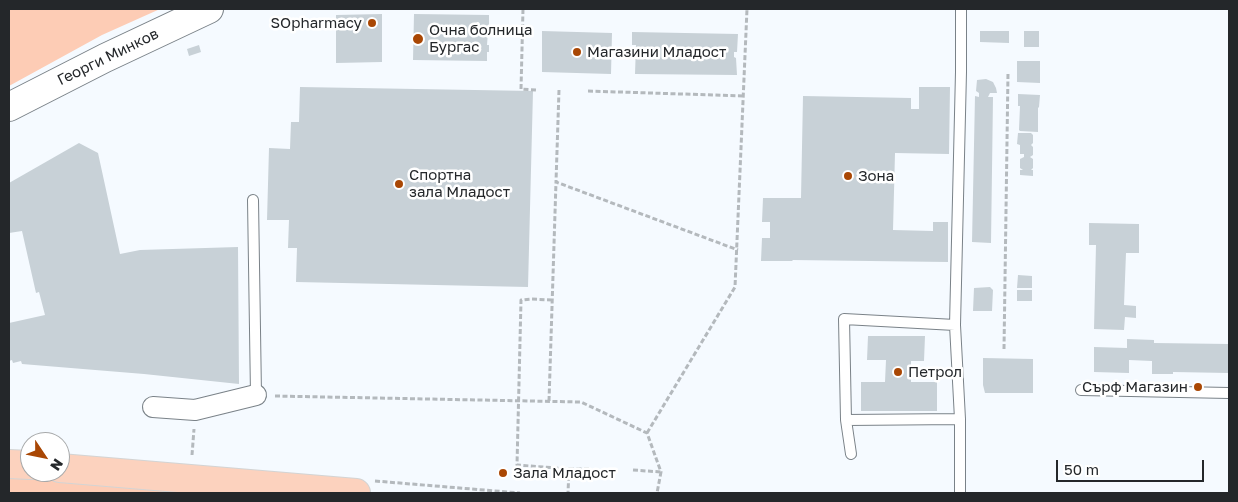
<!DOCTYPE html>
<meta charset="utf-8">
<style>
body{margin:0}
#map{position:relative;width:1238px;height:502px;overflow:hidden;background:#f5faff;font-family:"Golos Text",sans-serif}
canvas{display:block}
.frame{position:absolute;inset:0;border:10px solid #24272a;pointer-events:none}
.north{position:absolute;left:20px;top:432px;width:50px;height:50px;box-sizing:border-box;background:#fff;border:1px solid #a7a9aa;border-radius:50%;rotate:124deg;font-size:14px;font-weight:700;line-height:20px;text-align:center;color:#24272a}
.north::after{content:'';display:block;margin:auto;width:18px;height:22px;background:#a94704;clip-path:polygon(50% 0,100% 100%,50% 72%,0 100%)}
.scale{position:absolute;left:1056px;top:460px;width:148px;height:22px;box-sizing:border-box;border:2px solid #24272a;border-top:0;padding-left:6px;font-size:15px;line-height:18px;white-space:nowrap;color:#24272a;-webkit-text-stroke:4px #fff;paint-order:stroke}
</style>
<div id="map">
<canvas width="1238" height="502"></canvas>
<div class="frame"></div>
<div class="north">N</div>
<div class="scale">50 m</div>
</div>
<script>
const g = document.querySelector('canvas').getContext('2d');
g.lineJoin = 'round';
function fillPath(path, color) { g.fillStyle = color; g.fill(path, 'evenodd'); }
const poly = rows => new Path2D(rows.map(r => 'M' + r).join(''));
function strokePath(path, color, width, dash) { g.strokeStyle = color; g.lineWidth = width; g.lineCap = dash ? 'butt' : 'round'; g.setLineDash(dash || []); g.stroke(path); }
function drawText(font, color, halo, rows, align = 'center') {
  g.font = font + ' "Golos Text",sans-serif'; g.lineWidth = 5; g.setLineDash([]); g.textBaseline = 'middle'; g.strokeStyle = halo; g.fillStyle = color; for (const [text, x, y, turn = 0] of rows) {
    g.save(); g.translate(x, y); g.rotate((+turn || 0) * Math.PI / 180); g.textAlign = isNaN(turn) ? turn : align; if (halo) g.strokeText(text, 0, 0); g.fillText(text, 0, 0); g.restore();
  }
}
const green = poly([
 [9,9,160,9,102,35,9,86],
 [9,476,200,493,9,493]
]);
const building = poly([
 [382,14,382,62,336,63,336,15],
 [414,14,489,15,489,31,488,31,487,45,489,45,489,52,487,52,487,61,413,60],
 [542,31,612,33,611,74,542,72],
 [980,31,1009,31,1009,43,980,42],
 [1024,31,1039,31,1039,47,1024,47],
 [632,32,738,34,737,52,734,52,734,57,736,58,737,75,635,74,636,45,632,45],
 [199,45,201,52,189,56,187,49],
 [1017,61,1040,61,1040,83,1017,82],
 [986,79,993,82,996,88,997,93,990,93,988,97,993,97,991,243,972,242,975,96,979,97,979,93,976,91,977,80],
 [300,87,533,91,528,287,296,282,297,248,288,248,289,220,267,220,269,148,290,149,291,122,299,122],
 [919,87,950,87,949,154,895,153,893,230,933,231,933,222,948,222,948,262,792,260,793,261,761,261,762,238,770,238,770,222,762,222,763,198,801,198,803,96,911,98,911,109,919,109],
 [1018,94,1040,95,1039,107,1038,108,1038,132,1020,131,1019,130,1020,106,1018,106],
 [1018,133,1031,133,1033,135,1033,143,1031,145,1033,147,1033,155,1030,157,1033,159,1033,168,1031,170,1033,170,1033,176,1020,175,1020,170,1023,170,1020,168,1020,159,1024,157,1024,154,1020,154,1020,145,1017,144],
 [79,143,98,153,120,254,140,250,238,247,239,384,144,374,22,364,21,361,13,363,12,360,9,361,9,323,45,315,39,292,36,293,22,231,9,233,9,183],
 [1089,223,1139,224,1139,253,1126,253,1124,305,1136,306,1136,318,1125,317,1124,330,1094,329,1096,245,1089,245],
 [1018,275,1032,276,1032,288,1017,288],
 [990,287,993,290,992,311,973,311,974,288],
 [1017,290,1032,290,1032,301,1017,301],
 [868,336,925,336,924,361,911,361,911,382,937,382,937,411,861,411,861,382,885,382,886,360,867,360],
 [1127,339,1154,340,1154,343,1229,344,1229,373,1173,372,1173,374,1152,374,1152,361,1129,360,1129,373,1094,372,1094,347,1127,348],
 [983,358,1033,359,1033,393,985,393,983,385]
]);
const path = poly([
 [523,9,521,89,536,90],
 [559,90,556,182,738,250],
 [588,91,744,96],
 [552,300,531,299,521,300,517,465,569,469,568,493],
 [1004,349,1008,73],
 [275,396,581,402,647,433,661,472,657,493],
 [549,401,556,182],
 [647,433,735,287,747,9],
 [192,455,194,429],
 [569,469,591,469],
 [633,470,661,472],
 [375,481,520,493]
]);
const lane = poly([
 [253,200,256,395],
 [955,325,844,319,846,420,960,419],
 [1081,390,1229,393],
 [846,420,851,454],
 [960,493,960,419,955,325,961,72,961,9]
]);
const street = poly([
 [153,407,195,410,256,395]
]);
const secondary = poly([
 [9,107,105,58,209,9]
]);
const primary = poly([
 [9,464,30,465],
 [60,468,356,493]
]);
const markers = [
 [372,23,5,"#a94704"],
 [418,39,6,"#a94704"],
 [577,52,5,"#a94704"],
 [848,176,5,"#a94704"],
 [399,184,5,"#a94704"],
 [898,372,5,"#a94704"],
 [1198,387,5,"#a94704"],
 [503,473,5,"#a94704"]
];
const poiNames = [
 ["SOpharmacy",362,23,"right"],
 ["Oчна болница",429,30],
 ["Бургас",429,47],
 ["Магазини Mладост",587,52],
 ["Спортна",409,175],
 ["зала Младост",409,192],
 ["Зона",858,176],
 ["Петрол",908,372],
 ["Сърф Магазин",1188,387,"right"],
 ["Зала Младост",513,473]
];
const streetNames = [
 ["Георги Минков",108,57,-26]
];
fillPath(green, '#fdccb5');
fillPath(building, '#c8d1d7');
strokePath(lane, '#7a8288', 12);
strokePath(street, '#7a8288', 22);
strokePath(secondary, '#7a8288', 30);
strokePath(primary, '#d3d4d4', 30);
strokePath(path, '#b4b9bd', 3, [5, 2.5]);
strokePath(lane, '#fff', 10);
strokePath(street, '#fff', 20);
strokePath(secondary, '#fff', 28);
strokePath(primary, '#fcd2be', 28);
for (const [x, y, r, color] of markers) { const dot = new Path2D(); dot.arc(x, y, r, 0, 2 * Math.PI); g.fillStyle = color; g.fill(dot); strokePath(dot, '#fff', 2); }
drawText('15px', '#24272a', '#fff', poiNames, 'left');
drawText('15px', '#24272a', '#fff', streetNames);
</script>
